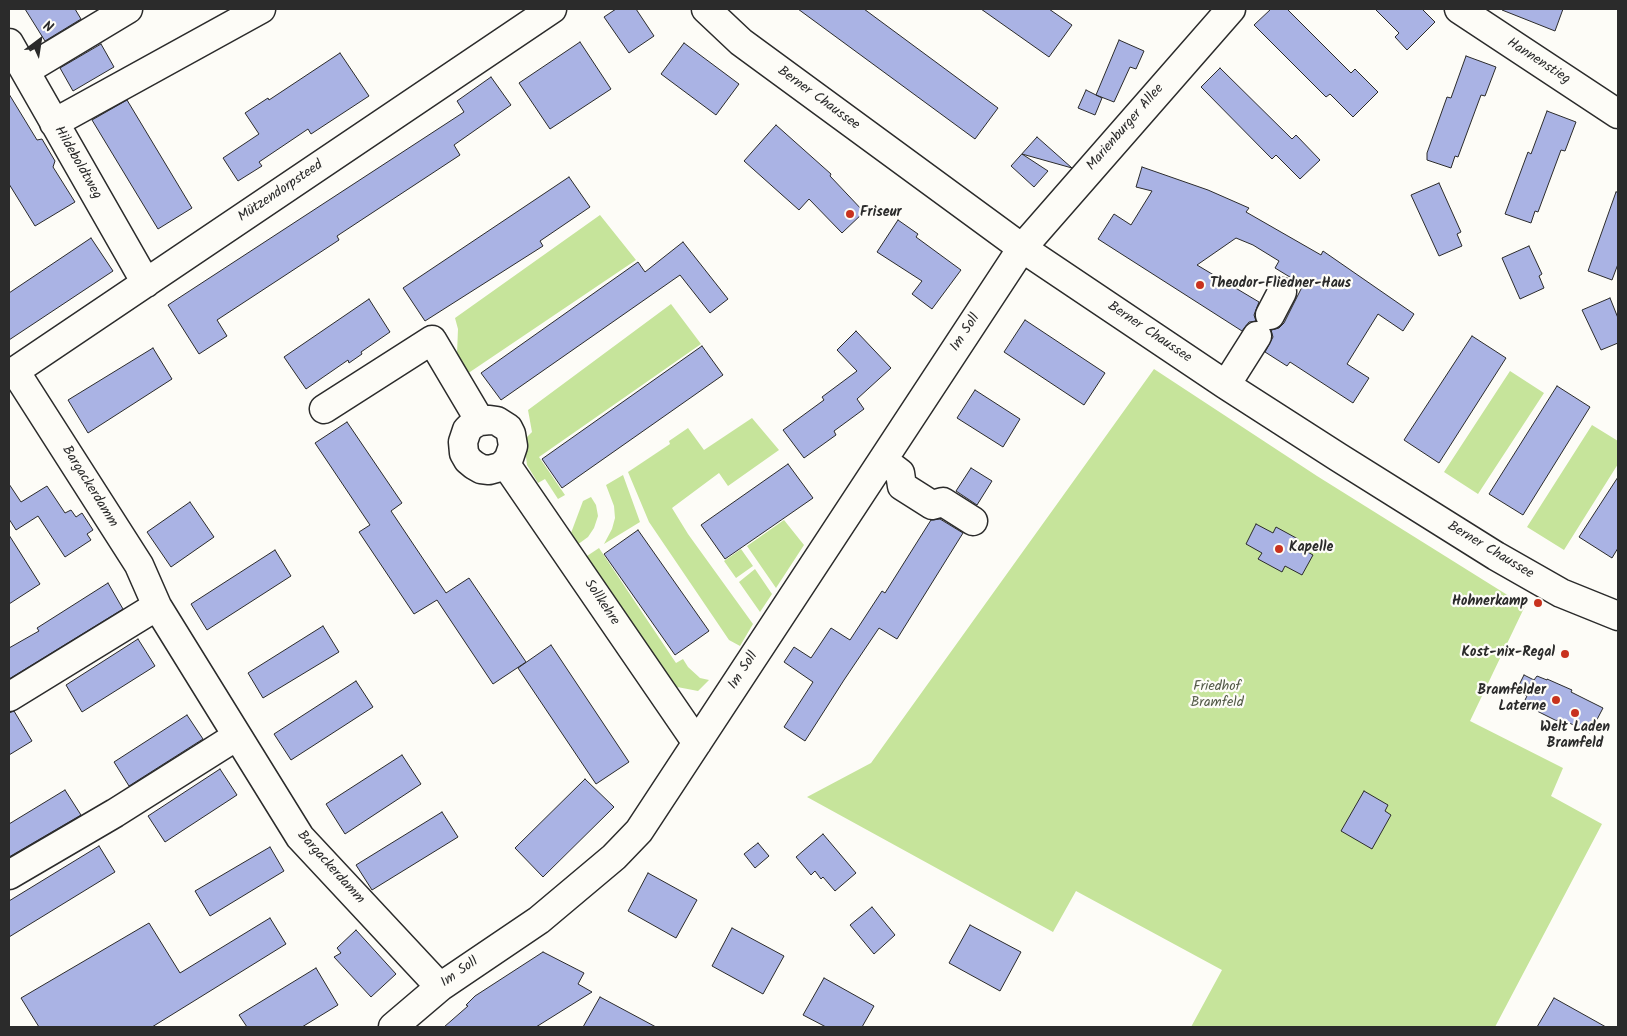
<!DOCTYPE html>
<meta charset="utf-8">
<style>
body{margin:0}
#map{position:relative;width:1627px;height:1036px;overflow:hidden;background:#fdfcf7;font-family:Kalam,sans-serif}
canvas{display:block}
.frame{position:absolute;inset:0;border:10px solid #2b2b2b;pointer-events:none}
.north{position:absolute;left:15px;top:15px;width:50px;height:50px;-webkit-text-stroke:4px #fdfcf7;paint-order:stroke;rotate:31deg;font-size:14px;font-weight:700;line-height:20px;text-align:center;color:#2b2b2b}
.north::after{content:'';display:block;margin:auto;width:18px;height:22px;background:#2b2b2b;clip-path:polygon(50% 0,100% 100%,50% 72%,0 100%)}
</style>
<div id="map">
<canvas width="1627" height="1036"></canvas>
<div class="frame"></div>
<div class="north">N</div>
</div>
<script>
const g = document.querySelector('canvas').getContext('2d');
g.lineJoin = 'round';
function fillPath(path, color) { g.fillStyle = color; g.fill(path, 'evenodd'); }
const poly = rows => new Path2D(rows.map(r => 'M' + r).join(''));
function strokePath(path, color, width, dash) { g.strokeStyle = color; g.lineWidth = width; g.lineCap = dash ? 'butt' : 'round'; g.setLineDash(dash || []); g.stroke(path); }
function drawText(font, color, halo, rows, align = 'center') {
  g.font = font + ' Kalam,sans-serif'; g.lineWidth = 4.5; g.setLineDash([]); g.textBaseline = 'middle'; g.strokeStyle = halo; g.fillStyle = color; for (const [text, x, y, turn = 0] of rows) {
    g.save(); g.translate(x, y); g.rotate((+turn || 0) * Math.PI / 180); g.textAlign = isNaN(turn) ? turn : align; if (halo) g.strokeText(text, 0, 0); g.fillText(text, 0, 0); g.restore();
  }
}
const green = poly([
 [600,215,636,260,467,374,457,354,458,329,455,318],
 [671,304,701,344,539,457,565,495,558,499,545,479,538,483,527,465,524,440,532,432,528,410],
 [1154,369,1317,476,1525,606,1470,721,1563,768,1551,796,1602,824,1495,1027,1191,1027,1222,970,1076,891,1053,932,807,797,871,763],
 [1510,371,1544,393,1478,494,1444,472],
 [752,418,779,450,728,486,719,473,672,508,688,534,753,624,740,646,729,640,649,522,628,472,670,444,669,441,688,428,704,450],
 [1592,425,1618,441,1618,464,1564,550,1527,527],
 [623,475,640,522,604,544,612,529,615,518,614,506,606,485],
 [591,497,596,505,598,516,594,528,588,537,577,545,571,533,583,501],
 [784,520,804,545,776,588,747,546],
 [599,548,676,663,683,659,688,667,700,678,709,680,698,691,672,686,587,556],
 [741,549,753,566,736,578,724,561],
 [755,569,772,594,760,612,739,582]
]);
const building = poly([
 [25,9,75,9,81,19,45,41,25,9],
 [616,9,636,9,654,36,629,53,604,17,616,9],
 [798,9,864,9,998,108,975,139,798,9],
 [981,9,1049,9,1072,25,1049,57,981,9],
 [1271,9,1287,9,1351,73,1355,69,1378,92,1353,117,1330,94,1326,97,1254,25,1271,9],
 [1375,9,1422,9,1435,22,1407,50,1395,37,1399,33,1375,9],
 [1502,9,1563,9,1555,31,1502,10,1502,9],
 [1119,40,1144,51,1136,69,1130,67,1114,102,1096,95,1119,40],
 [580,42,611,89,550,129,519,83,580,42],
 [684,43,739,84,716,115,661,74,684,43],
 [101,44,114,67,73,91,60,68,101,44],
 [340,53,369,96,311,134,308,129,259,162,262,166,238,181,223,158,259,134,245,113,268,98,269,100,340,53],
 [1466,56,1496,67,1485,96,1481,95,1458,157,1455,156,1451,168,1427,160,1427,153,1447,97,1451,98,1466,56],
 [1220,68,1292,139,1296,135,1320,160,1300,179,1276,155,1272,159,1201,87,1220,68],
 [491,77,511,105,454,145,460,155,337,236,339,240,217,320,227,336,199,354,168,305,464,112,457,101,491,77],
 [1086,90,1102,98,1095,115,1078,108,1086,90],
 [9,94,37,140,42,139,55,161,53,167,75,202,35,226,9,184,9,94],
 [127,100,192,208,158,229,92,120,127,100],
 [1547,111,1576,122,1565,151,1561,150,1538,212,1535,211,1531,223,1505,214,1528,152,1531,154,1547,111],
 [776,125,831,174,830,176,864,212,842,233,809,199,799,210,744,161,776,125],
 [1037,137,1072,168,1022,154,1048,171,1034,187,1011,166,1037,137],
 [1142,167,1208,190,1249,208,1246,212,1321,255,1323,251,1414,314,1403,331,1378,314,1347,364,1369,378,1353,403,1290,362,1287,366,1265,352,1273,337,1271,330,1279,328,1284,323,1303,285,1275,268,1279,261,1253,245,1236,238,1197,265,1259,302,1254,315,1256,321,1249,322,1242,331,1098,239,1114,214,1131,225,1152,191,1136,187,1142,167],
 [569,177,590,207,540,241,543,246,425,321,403,288,569,177],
 [1439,183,1461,232,1457,234,1462,246,1439,256,1411,195,1439,183],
 [1616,192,1618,192,1618,264,1612,280,1588,271,1616,192],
 [898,220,918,234,916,237,961,270,932,309,912,294,922,281,877,252,898,220],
 [91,238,113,271,9,340,9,293,91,238],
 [683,242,728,299,710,313,680,275,501,400,481,373,638,262,645,272,683,242],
 [1529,246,1542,274,1539,276,1544,288,1520,299,1502,258,1529,246],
 [1610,298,1618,318,1618,343,1601,350,1582,310,1610,298],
 [369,299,390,332,361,352,362,354,349,363,348,360,306,389,284,357,369,299],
 [1025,320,1105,373,1084,405,1004,352,1025,320],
 [856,331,891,368,857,399,864,409,834,431,836,435,804,458,783,430,824,400,822,397,857,371,837,350,856,331],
 [1472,336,1506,358,1439,463,1404,440,1472,336],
 [702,346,723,375,562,488,542,459,702,346],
 [153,348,172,379,88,433,68,400,153,348],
 [1557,386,1590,407,1523,515,1489,494,1557,386],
 [975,390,1020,419,1003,447,957,418,975,390],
 [347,422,402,503,391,511,446,593,469,578,526,662,493,684,437,600,414,614,359,532,370,525,315,443,347,422],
 [788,464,813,498,725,559,701,525,788,464],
 [971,468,992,481,977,505,956,491,971,468],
 [1618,477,1618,548,1612,558,1579,537,1618,477],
 [9,484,21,502,47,486,65,513,71,510,76,517,82,513,93,530,87,534,91,540,65,557,38,516,16,530,9,519,9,484],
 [190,502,214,537,171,567,147,532,190,502],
 [940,519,963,533,897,639,879,628,844,680,805,741,784,727,813,682,784,662,794,647,811,658,831,628,850,640,882,591,885,593,931,520,940,519],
 [1256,524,1273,533,1276,527,1298,539,1295,545,1313,555,1302,575,1285,566,1282,572,1258,559,1262,553,1246,544,1256,524],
 [638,530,709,631,675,655,604,554,638,530],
 [9,535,40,584,9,604,9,535],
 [275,550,291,576,207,630,191,604,275,550],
 [108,583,123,609,9,679,9,648,39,631,37,628,108,583],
 [323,626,339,652,263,698,248,673,323,626],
 [138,639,155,666,82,712,66,685,138,639],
 [551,645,629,762,596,784,518,668,551,645],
 [1524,675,1534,680,1537,676,1547,680,1547,679,1572,690,1571,692,1603,708,1590,733,1559,718,1557,721,1523,704,1527,696,1516,691,1524,675],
 [356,681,373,707,291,760,274,734,356,681],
 [14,711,32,741,9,755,9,713,14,711],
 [187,715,203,739,129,786,114,762,187,715],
 [402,755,421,784,345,834,326,804,402,755],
 [220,769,237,795,165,842,148,816,220,769],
 [585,779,614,807,543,877,515,848,585,779],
 [65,790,81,815,9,857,9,824,65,790],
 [1364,791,1388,805,1385,811,1391,815,1372,849,1341,831,1364,791],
 [442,812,458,837,372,890,356,865,442,812],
 [823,834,856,873,835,891,823,877,821,879,815,871,811,875,796,857,823,834],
 [758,843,769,856,755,868,744,854,758,843],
 [99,846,115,872,9,937,9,901,99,846],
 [270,847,284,871,210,916,195,891,270,847],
 [648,873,697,900,676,938,628,911,648,873],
 [872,907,895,935,874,954,850,925,872,907],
 [270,918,286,944,152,1027,39,1027,21,998,149,923,180,973,270,918],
 [970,925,1021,952,1000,991,949,963,970,925],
 [732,928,784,956,763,994,712,966,732,928],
 [356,930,396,974,371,997,334,957,341,953,337,948,356,930],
 [543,952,584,973,578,984,592,992,536,1027,444,1027,468,1006,466,1005,475,996,543,952],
 [316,968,338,1005,302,1027,247,1027,239,1015,316,968],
 [824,978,874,1006,862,1027,826,1027,803,1015,824,978],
 [600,997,656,1027,583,1027,600,997],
 [1554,998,1606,1027,1537,1027,1554,998]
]);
const minor = poly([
 [706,9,741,42,1022,248,1226,385,1338,457,1496,556,1561,593,1618,616],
 [1459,9,1618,114],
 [9,43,146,283],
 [25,71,128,9],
 [54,123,261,9],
 [1270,315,1282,292],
 [15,371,139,565,157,606,300,837,440,987],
 [9,375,552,9],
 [1226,385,1257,336],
 [324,409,432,340,480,421],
 [883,460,900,473,902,486,932,505,943,502,973,521],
 [505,463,500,467,489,470,481,469,474,465,468,460,464,453,463,442,467,430,472,425,480,421,490,420,497,421,508,428,511,434,513,446,509,458,505,463,697,743],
 [9,697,157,606],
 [9,875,115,813,237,736],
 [393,1027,440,987,539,920,614,857,639,831,1022,248,1231,9]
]);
const markers = [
 [850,214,5,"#c8321e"],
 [1200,285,5,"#c8321e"],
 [1279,549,5,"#c8321e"],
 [1538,603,5,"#c8321e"],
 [1565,654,5,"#c8321e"],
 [1556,700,5,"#c8321e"],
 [1575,713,5,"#c8321e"]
];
const streetNames = [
 ["Hannenstieg",1538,62,33],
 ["Berner Chaussee",818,99,36],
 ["Marienburger Allee",1126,128,-49],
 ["Hildeboldtweg",77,163,60],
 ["Mützendorpsteed",281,192,-34],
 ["Im Soll",966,333,-57],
 ["Berner Chaussee",1149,333,34],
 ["Bargackerdamm",89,487,58],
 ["Berner Chaussee",1490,551,31],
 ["Sollkehre",601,603,56],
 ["Im Soll",744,671,-57],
 ["Bargackerdamm",330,868,48],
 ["Im Soll",460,973,-35]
];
const poiNames = [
 ["Friseur",860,214],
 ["Theodor-Fliedner-Haus",1210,285],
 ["Kapelle",1289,549],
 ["Hohnerkamp",1528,603,"right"],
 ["Kost-nix-Regal",1555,654,"right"],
 ["Bramfelder",1546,692,"right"],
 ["Laterne",1546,708,"right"],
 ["Welt Laden",1575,729,"center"],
 ["Bramfeld",1575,745,"center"]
];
const parkNames = [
 ["Friedhof",1217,688],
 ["Bramfeld",1217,704]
];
fillPath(green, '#c6e49b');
fillPath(building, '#aab3e4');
strokePath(building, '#2b2b2b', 1);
strokePath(minor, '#2b2b2b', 31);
strokePath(minor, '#fdfcf7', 28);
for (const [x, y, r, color] of markers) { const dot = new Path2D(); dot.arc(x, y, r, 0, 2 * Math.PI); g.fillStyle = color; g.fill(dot); strokePath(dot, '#fdfcf7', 2); }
drawText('14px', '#2b2b2b', '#fdfcf7', streetNames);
drawText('bold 14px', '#2b2b2b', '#fdfcf7', poiNames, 'left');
drawText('14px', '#525947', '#fdfcf7', parkNames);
</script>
